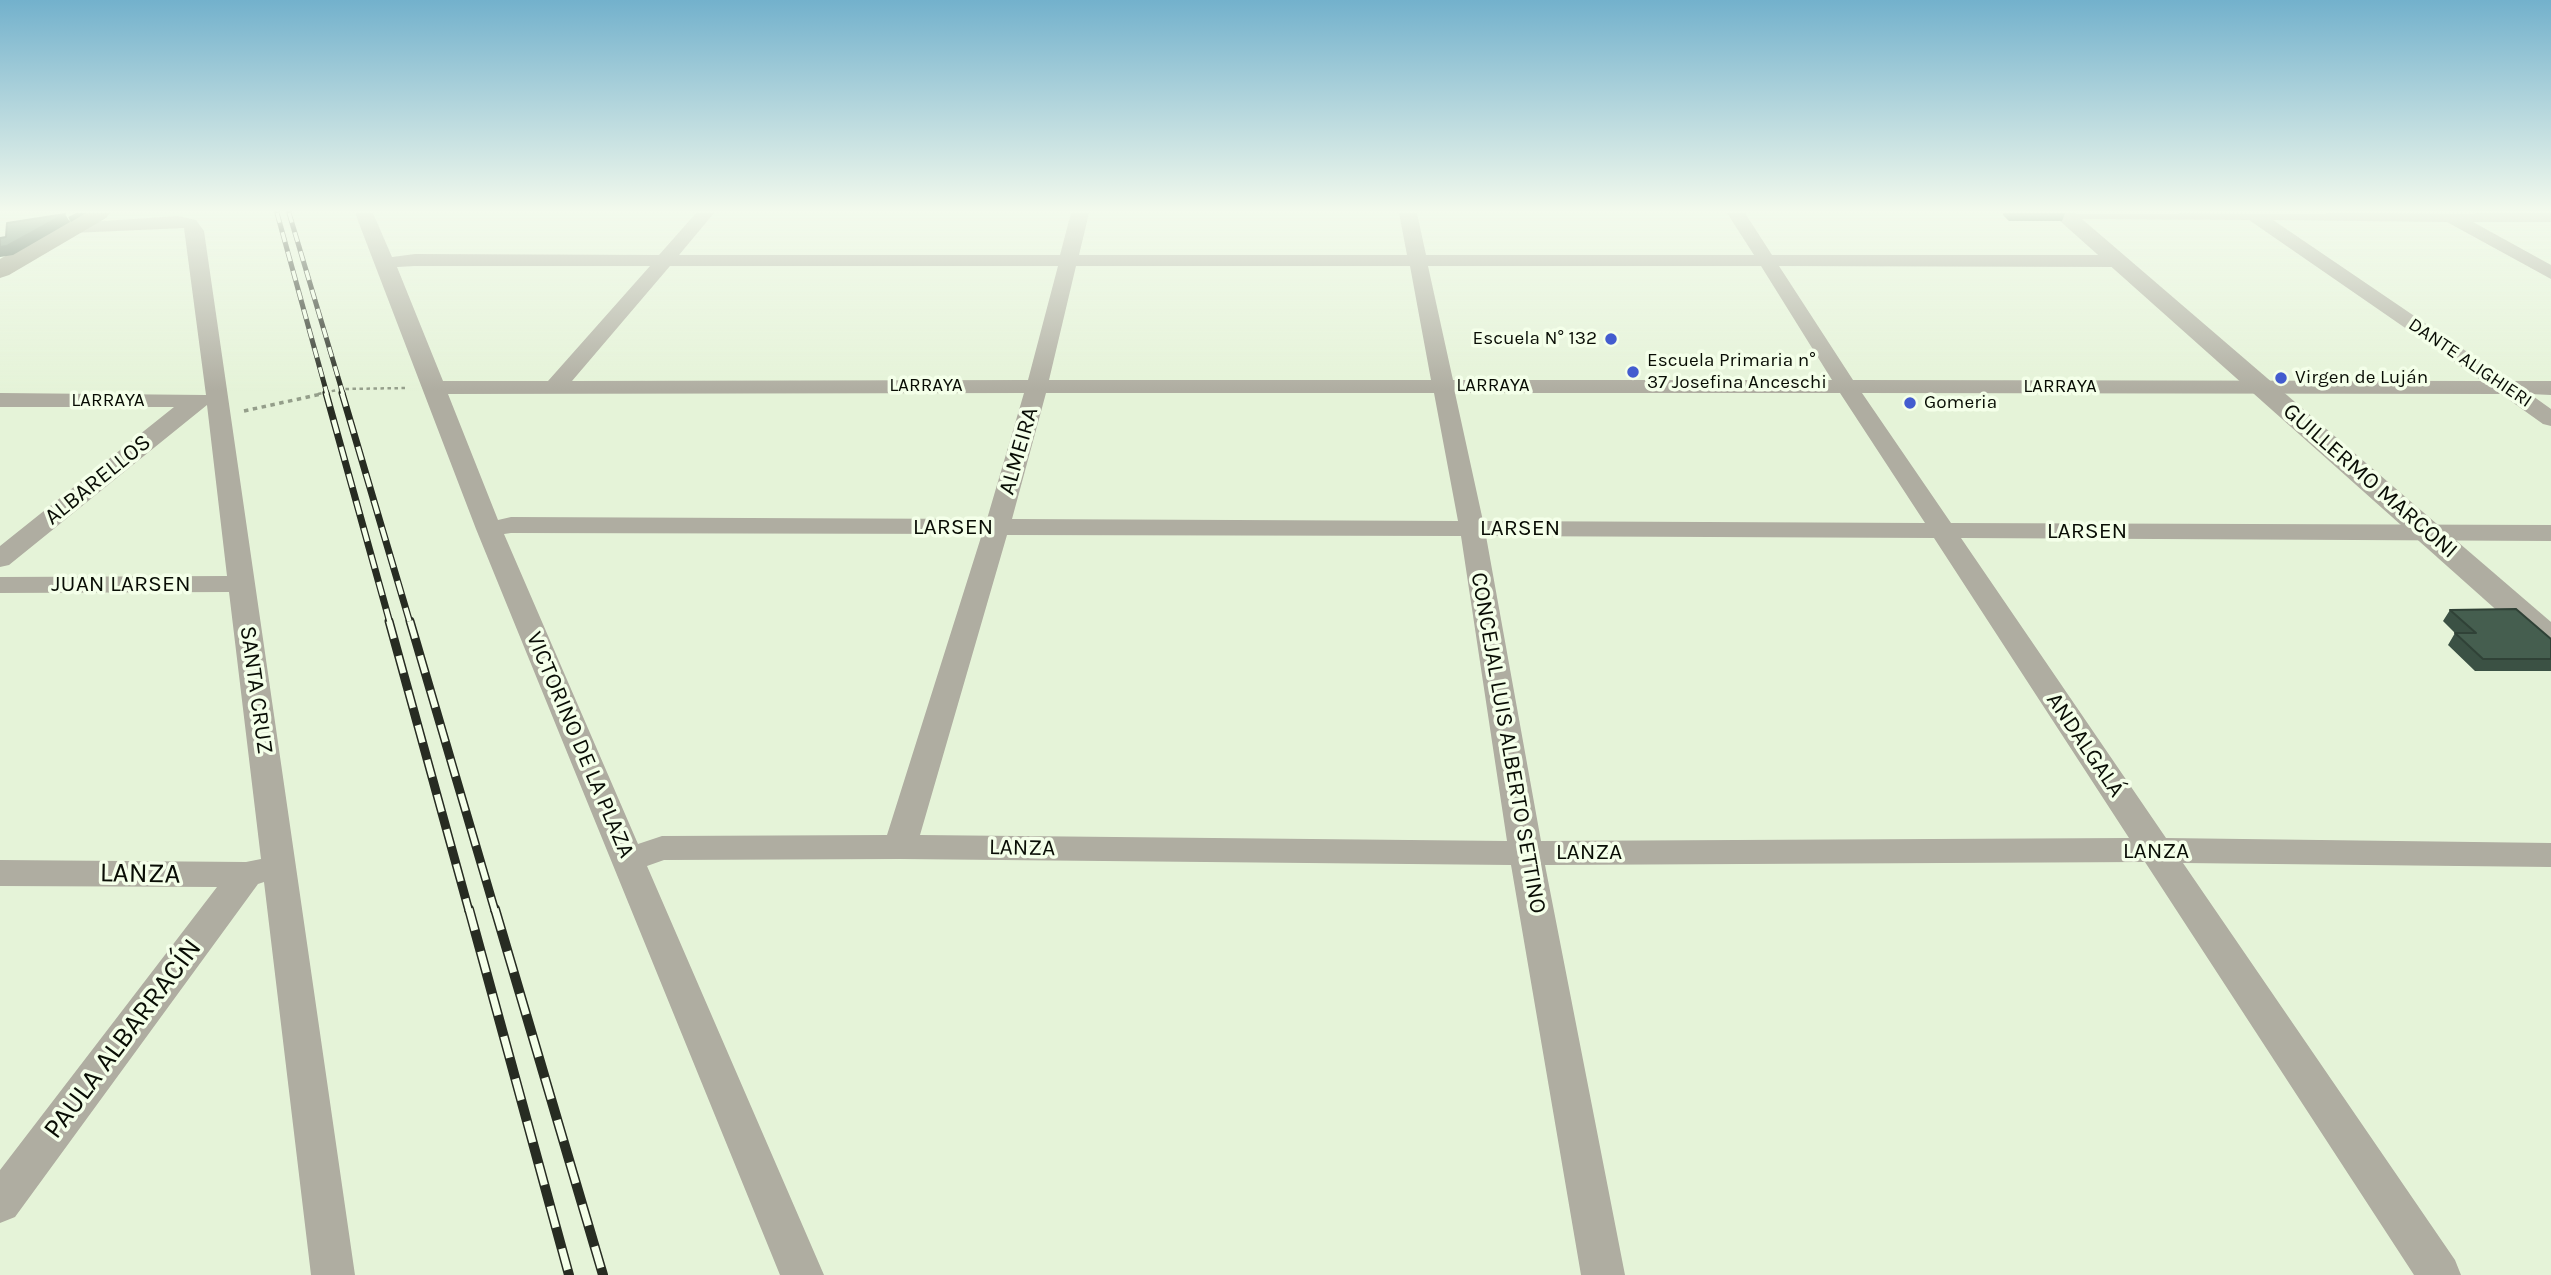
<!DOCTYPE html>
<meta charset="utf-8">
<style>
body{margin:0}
canvas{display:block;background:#e5f3d8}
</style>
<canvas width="2551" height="1275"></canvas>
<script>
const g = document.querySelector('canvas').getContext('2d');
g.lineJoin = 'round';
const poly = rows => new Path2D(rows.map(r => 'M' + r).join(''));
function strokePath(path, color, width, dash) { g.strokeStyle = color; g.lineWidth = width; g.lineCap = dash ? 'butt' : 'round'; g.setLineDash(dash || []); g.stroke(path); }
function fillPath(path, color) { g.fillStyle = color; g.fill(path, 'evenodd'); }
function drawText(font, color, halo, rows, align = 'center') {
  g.font = font + ' Karla,sans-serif'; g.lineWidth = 7; g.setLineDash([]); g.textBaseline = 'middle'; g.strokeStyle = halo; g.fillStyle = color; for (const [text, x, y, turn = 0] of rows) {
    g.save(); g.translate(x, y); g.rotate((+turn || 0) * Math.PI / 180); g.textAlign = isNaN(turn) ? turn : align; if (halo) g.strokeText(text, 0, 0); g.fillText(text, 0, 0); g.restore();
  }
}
const pathFar1 = poly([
 [318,394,342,389,408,388]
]);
const path = poly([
 [244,411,326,393]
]);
const minor = poly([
 [355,213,373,213,392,257,415,254,659,255,696,213,714,213,679,255,1060,255,1071,213,1089,213,1079,255,1407,255,1399,213,1417,213,1426,255,1754,255,1727,213,1745,213,1772,255,2114,255,2123,261,2114,267,1779,266,1853,380,2482,381,2249,220,2063,219,2054,214,2551,213,2551,222,2473,222,2551,265,2551,279,2447,222,2273,220,2510,381,2551,381,2551,395,2530,394,2551,409,2551,426,2543,424,2501,394,1862,393,1951,523,2551,525,2551,541,1961,538,2166,838,2551,843,2551,867,2183,863,2455,1260,2461,1275,2414,1275,2145,862,1545,865,1625,1275,1581,1275,1511,865,900,859,664,860,647,866,824,1275,780,1275,476,529,355,213],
 [415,266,650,266,548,381,443,381,397,267,415,266],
 [670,266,1058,266,1028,380,572,381,670,266],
 [1076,266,1410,266,1431,380,1049,380,1076,266],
 [1428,266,1761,266,1832,380,1453,380,1428,266],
 [1024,393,987,519,511,517,498,520,448,394,1024,393],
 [1046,393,1434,393,1458,521,1012,519,1046,393],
 [1455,393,1840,393,1925,523,1483,521,1455,393],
 [511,533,982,534,887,835,662,836,638,844,504,534,511,533],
 [1007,535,1461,536,1507,841,920,835,1007,535],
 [1486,536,1934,538,2129,838,1541,841,1486,536],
 [178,216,196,220,204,231,355,1275,311,1275,264,882,258,884,15,1217,0,1223,0,1170,217,887,0,886,0,860,246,862,261,859,229,592,0,593,0,577,227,576,207,405,9,565,0,567,0,546,174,407,0,407,0,393,206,395,184,228,72,233,63,228,72,223,178,216]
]);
const tertiary = poly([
 [2051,213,2075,213,2551,622,2551,651,2539,648,2051,213]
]);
const secondary = poly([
 [81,213,110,213,106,218,9,275,0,278,0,259,81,213]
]);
const railFar3 = poly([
 [277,213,327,394],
 [289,213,343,394]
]);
const railFar2 = poly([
 [326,393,390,623],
 [342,393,410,623]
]);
const railFar1 = poly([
 [389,621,469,911],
 [410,621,495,911]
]);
const rail = poly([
 [469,909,569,1275],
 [495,909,603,1275]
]);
const wall = poly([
 [2003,213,2065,213,2062,221,2009,221,2003,215],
 [2450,610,2551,639,2551,671,2475,671,2448,645,2455,633,2443,621]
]);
const shadedWall = poly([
 [76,213,86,213,71,222,68,217],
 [65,214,70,222,13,255,0,257,0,247]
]);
const building = poly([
 [65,214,7,246,0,247,0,238,6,237,7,223,65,214],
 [2516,609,2551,639,2551,659,2483,659,2455,633,2476,633,2450,610,2516,609]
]);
const markers = [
 [1611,339,7,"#435ccf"],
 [1633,372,7,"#435ccf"],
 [2281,378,7,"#435ccf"],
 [1910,403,7,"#435ccf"]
];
const farPoinames = [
 ["Escuela N° 132",1597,339,"right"],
 ["Escuela Primaria n°",1647,361],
 ["37 Josefina Anceschi",1647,383],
 ["Virgen de Luján",2295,378],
 ["Gomeria",1924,403]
];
const farStreetnames = [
 ["DANTE ALIGHIERI",2470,363,34],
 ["LARRAYA",926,386],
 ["LARRAYA",1493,386],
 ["LARRAYA",2060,387],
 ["LARRAYA",108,401]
];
const streetNames = [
 ["ALMEIRA",1019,451,-74],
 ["ALBARELLOS",98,480,-39],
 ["GUILLERMO MARCONI",2370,481,41],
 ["LARSEN",953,527],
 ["LARSEN",1520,528],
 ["LARSEN",2087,531],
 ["JUAN LARSEN",121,584],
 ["SANTA CRUZ",256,690,82],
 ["CONCEJAL LUIS ALBERTO SETTINO",1508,743,80],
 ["VICTORINO DE LA PLAZA",580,745,67],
 ["ANDALGALÁ",2085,745,56],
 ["LANZA",1022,848,1],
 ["LANZA",2156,851],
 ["LANZA",1589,852]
];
const nearStreetnames = [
 ["LANZA",140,874,1],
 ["PAULA ALBARRACÍN",123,1039,-53]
];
strokePath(pathFar1, '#949e8a', 2.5, [3.5, 3.5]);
strokePath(path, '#949e8a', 3.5, [4.5, 4.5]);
fillPath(minor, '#afada1');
fillPath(tertiary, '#afada1');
fillPath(secondary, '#908e7c');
strokePath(railFar3, '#272c22', 5);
strokePath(railFar2, '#272c22', 7);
strokePath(railFar1, '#272c22', 9);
strokePath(rail, '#272c22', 10);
strokePath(railFar3, '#f4ffe9', 3.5, [10]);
strokePath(railFar2, '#f4ffe9', 4.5, [14]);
strokePath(railFar1, '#f4ffe9', 6, [18]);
strokePath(rail, '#f4ffe9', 7, [22]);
fillPath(wall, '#3b5144');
fillPath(shadedWall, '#304237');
fillPath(building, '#455e4f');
strokePath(building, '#304237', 2);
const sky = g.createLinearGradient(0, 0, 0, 391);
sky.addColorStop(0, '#73b1cc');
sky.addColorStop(0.54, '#f3faed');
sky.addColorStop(1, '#f3faed00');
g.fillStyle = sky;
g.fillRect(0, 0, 2551, 391);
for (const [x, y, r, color] of markers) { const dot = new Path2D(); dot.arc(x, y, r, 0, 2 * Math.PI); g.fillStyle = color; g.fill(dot); strokePath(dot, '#f4ffe9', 2.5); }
drawText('19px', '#090d05', '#f4ffe9', farPoinames, 'left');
drawText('19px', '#090d05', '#f4ffe9', farStreetnames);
drawText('23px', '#090d05', '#f4ffe9', streetNames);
drawText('28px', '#090d05', '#f4ffe9', nearStreetnames);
</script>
